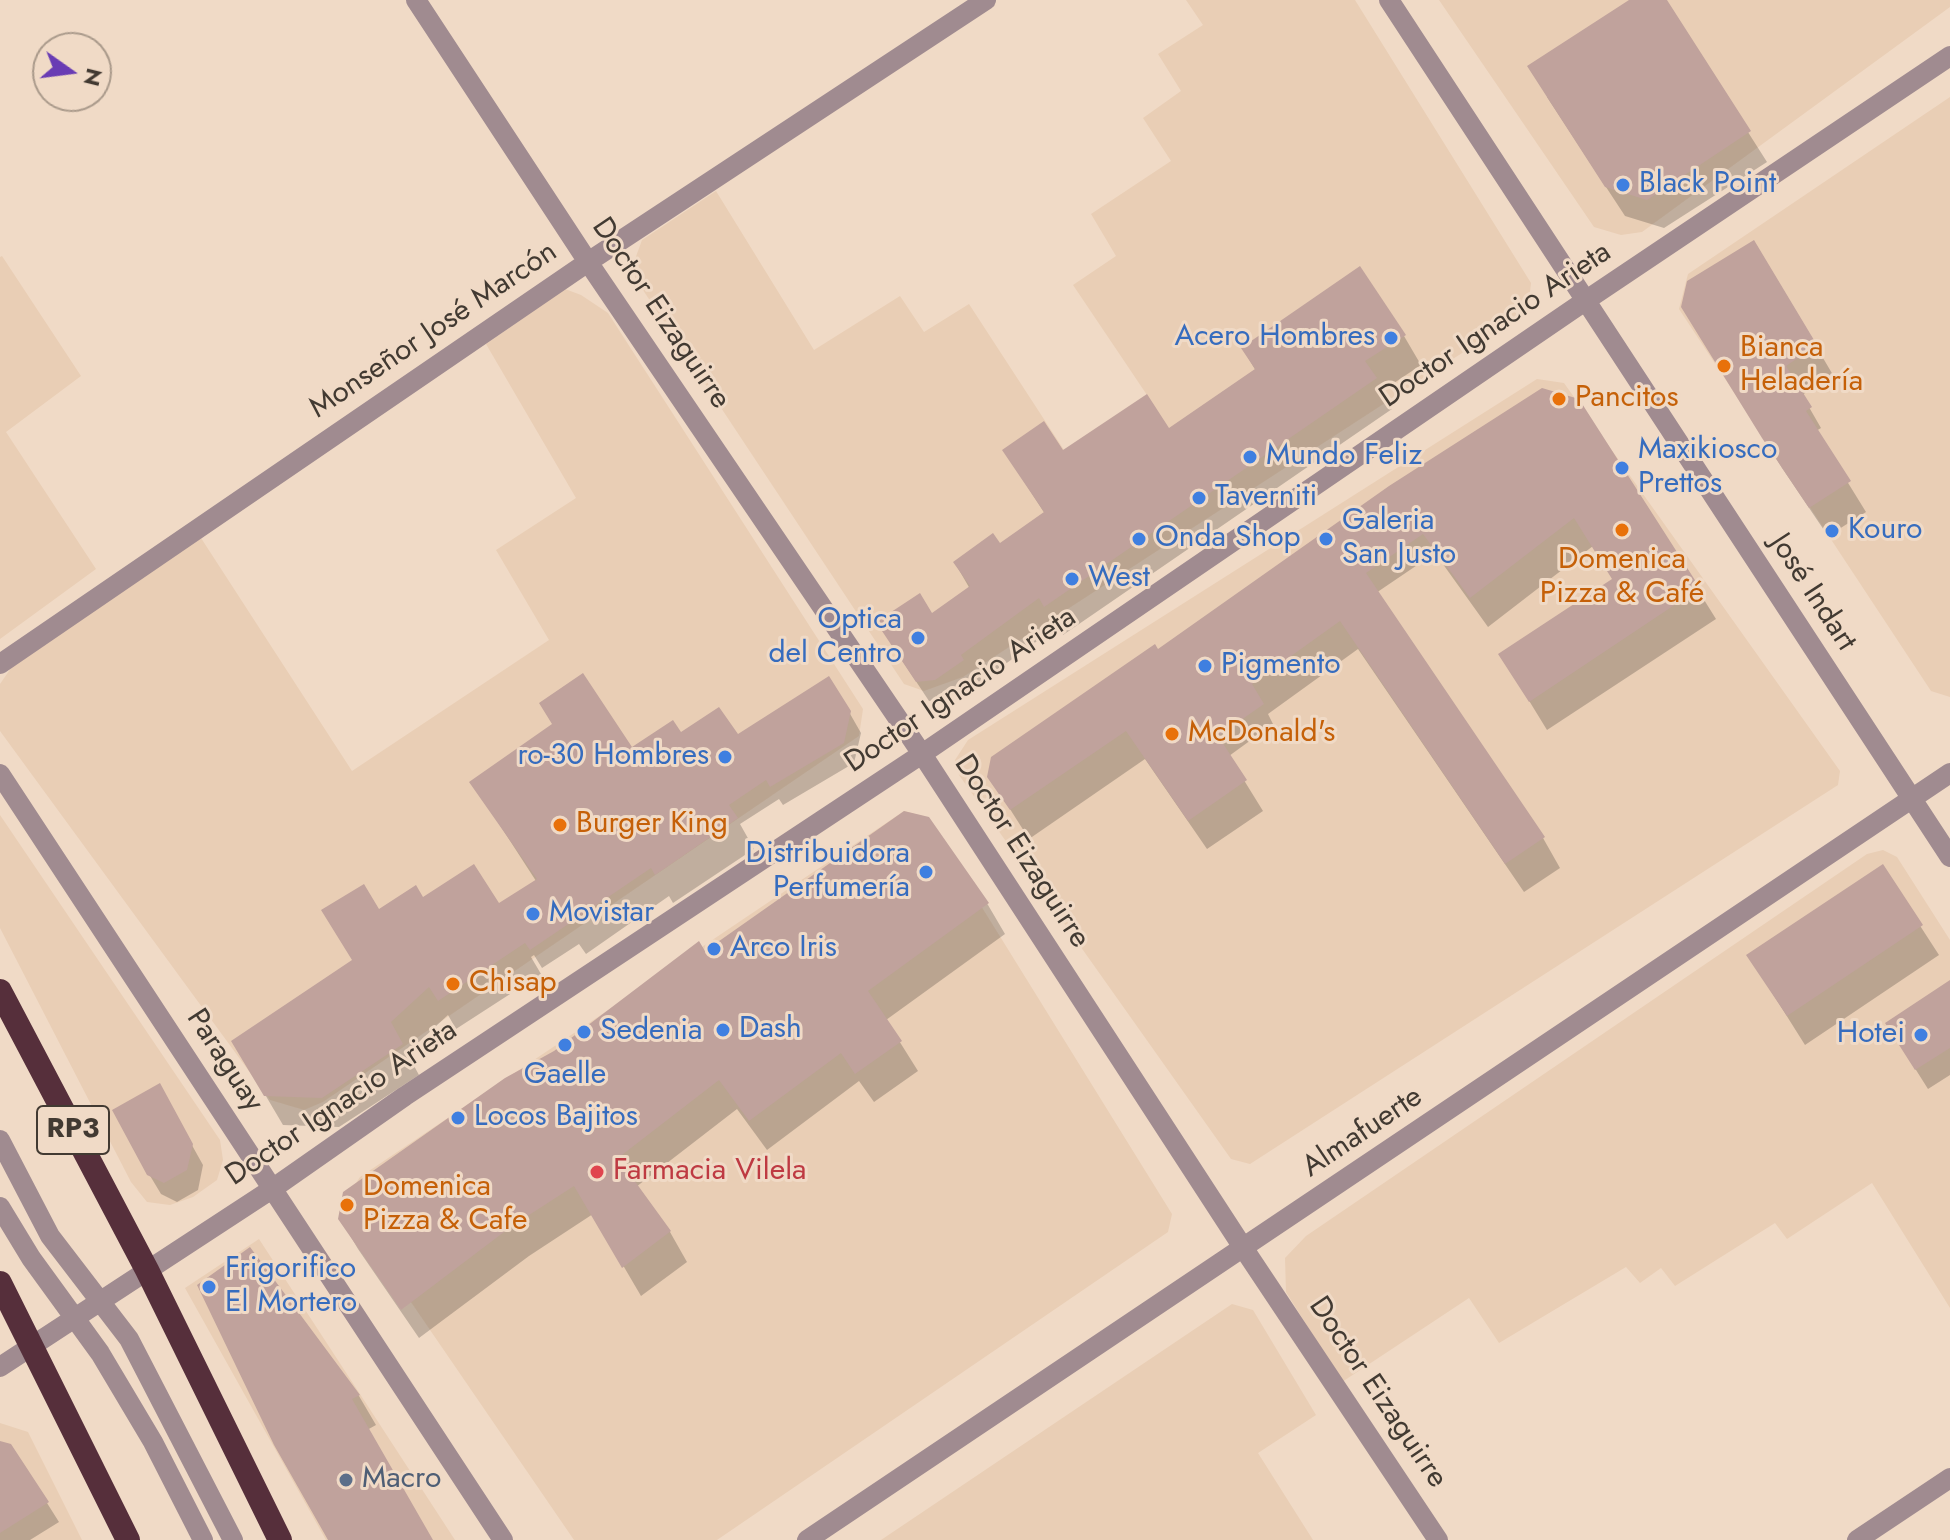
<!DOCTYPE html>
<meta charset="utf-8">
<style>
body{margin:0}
#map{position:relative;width:1950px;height:1540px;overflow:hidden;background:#f0dac6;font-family:Jost,sans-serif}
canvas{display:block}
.north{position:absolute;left:32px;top:32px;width:80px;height:80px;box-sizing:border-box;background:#f0dac6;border:2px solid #aa9a8b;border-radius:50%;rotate:104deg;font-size:22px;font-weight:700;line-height:32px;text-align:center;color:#423a32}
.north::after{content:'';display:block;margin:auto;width:28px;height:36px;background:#693cb4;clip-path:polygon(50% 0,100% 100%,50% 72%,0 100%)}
</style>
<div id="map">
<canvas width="1950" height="1540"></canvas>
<div class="north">N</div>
</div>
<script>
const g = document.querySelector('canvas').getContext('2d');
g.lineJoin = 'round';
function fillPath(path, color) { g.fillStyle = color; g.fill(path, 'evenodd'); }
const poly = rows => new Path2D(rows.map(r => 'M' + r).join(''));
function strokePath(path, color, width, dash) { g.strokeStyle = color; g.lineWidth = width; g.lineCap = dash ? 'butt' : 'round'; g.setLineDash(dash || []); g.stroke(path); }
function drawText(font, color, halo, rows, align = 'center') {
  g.font = font + ' Jost,sans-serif'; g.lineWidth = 6; g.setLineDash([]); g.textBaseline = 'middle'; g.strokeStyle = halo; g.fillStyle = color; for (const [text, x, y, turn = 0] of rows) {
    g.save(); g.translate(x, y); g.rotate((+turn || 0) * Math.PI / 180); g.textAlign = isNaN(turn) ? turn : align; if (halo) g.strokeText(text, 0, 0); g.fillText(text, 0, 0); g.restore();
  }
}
const built = poly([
 [1186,0,1355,0,1531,283,1529,301,1516,318,963,677,924,691,904,684,635,278,634,262,642,240,716,191,814,350,900,296,924,332,969,304,1064,450,1147,395,1073,285,1116,256,1091,214,1171,161,1143,118,1181,91,1158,54,1203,25],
 [1439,0,1950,0,1950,7,1642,232,1621,235,1594,227],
 [1950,97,1950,697,1931,691,1679,309,1688,274],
 [2,256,81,376,6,432,96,569,0,639,0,257],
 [565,289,581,295,608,313,863,709,859,736,323,1102,304,1110,270,1100,0,731,0,684,11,668,201,538,352,771,549,640,496,550,576,498,486,344],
 [1537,379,1564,383,1840,771,1838,785,1250,1164,1231,1159,959,775,955,760,968,740],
 [904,811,926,817,1172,1214,1168,1232,717,1540,574,1540,343,1203,360,1177],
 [0,815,220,1140,223,1160,217,1180,193,1197,170,1205,147,1202,131,1182,0,928],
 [1883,850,1897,857,1950,940,1950,1308,1872,1183,1787,1239,1775,1223,1675,1286,1661,1268,1640,1283,1626,1267,1499,1343,1469,1298,1342,1382,1286,1292,1285,1258,1306,1236,1867,854],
 [259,1239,455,1540,326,1540,185,1288],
 [1232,1304,1253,1310,1316,1415,1258,1453,1313,1540,881,1540],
 [0,1423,28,1432,82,1540,0,1540]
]);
const shadow = poly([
 [1633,0,1664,0,1767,162,1664,228,1625,216,1547,97],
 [1404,336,1421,365,1382,391,1392,409,1063,635,1058,626,979,683,977,679,946,699,929,701,890,642,970,589,955,563,999,545,1045,514,1004,450,1063,453,1169,431,1256,371,1243,349],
 [1701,337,1816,346,1833,375,1802,395,1821,428,1816,431,1866,512,1828,536,1782,468],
 [1542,390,1668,542,1716,619,1547,730,1501,655,1614,580,1593,546,1488,627,1435,553,1376,593,1543,838,1560,868,1524,892,1358,649,1268,714,1273,724,1229,756,1263,811,1207,849,1145,759,1029,839,989,776,1157,651],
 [849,712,861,733,854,763,783,805,779,799,740,824,754,849,673,903,669,896,586,954,579,944,542,968,534,955,531,957,541,974,456,1029,448,1015,407,1053,419,1075,339,1127,283,1125,234,1042,354,961,379,912,422,900,499,906,536,881,472,782,632,750,680,735,737,737],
 [927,819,988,905,1005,934,886,1020,918,1071,874,1102,859,1081,767,1150,737,1109,636,1187,670,1232,687,1262,641,1296,593,1214,529,1256,419,1338,358,1249,340,1218,555,1052,705,953],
 [1882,867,1939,955,1805,1045,1749,956],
 [1950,983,1950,1075,1928,1089,1899,1043],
 [159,1086,203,1165,198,1190,177,1202,161,1194,149,1174],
 [250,1250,359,1396,376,1425,367,1430,430,1540,330,1540],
 [0,1443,47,1503,59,1522,30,1540,0,1540]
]);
const building = poly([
 [1629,0,1667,0,1751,131,1647,200,1605,187,1527,66],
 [1754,240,1817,345,1786,366,1812,407,1806,411,1851,481,1809,508,1762,438,1681,307,1687,281],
 [1360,266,1406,335,1365,361,1377,378,1044,607,1039,598,961,655,964,660,935,680,916,682,876,622,920,593,932,613,970,586,953,562,993,533,1000,543,1044,512,1002,450,1044,421,1063,450,1147,394,1169,428,1255,369,1241,348],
 [1542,388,1579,399,1700,588,1529,702,1498,654,1612,579,1574,518,1470,598,1423,534,1366,573,1545,837,1505,864,1340,621,1252,684,1264,704,1218,736,1247,780,1188,821,1126,731,1010,810,987,777,991,757,1155,644,1158,649,1389,486],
 [583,673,632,747,673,720,681,732,719,707,738,734,829,676,851,711,844,743,770,787,766,780,729,805,738,818,655,875,651,868,530,950,525,943,438,1001,429,987,391,1022,403,1044,322,1098,264,1096,231,1041,352,960,321,910,364,884,379,909,416,885,423,897,474,864,499,903,537,879,469,782,552,724,539,703],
 [904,811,929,817,989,903,868,991,902,1041,855,1074,841,1053,749,1121,719,1080,618,1158,671,1231,622,1268,574,1186,512,1226,401,1310,338,1219,343,1192,505,1078,554,1051,699,941,705,951],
 [1883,864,1923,925,1787,1016,1746,955],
 [1950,980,1950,1048,1915,1070,1885,1023],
 [160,1083,193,1144,187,1170,164,1183,147,1175,112,1110],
 [250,1247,360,1395,352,1399,433,1540,328,1540,274,1445,197,1285],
 [0,1441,11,1444,49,1502,0,1533]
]);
const minor = poly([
 [416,0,588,262,922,754,1244,1249,1438,1540],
 [1389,0,1950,857],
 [0,664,588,262,986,0],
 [0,774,503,1540],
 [0,1140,50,1236,129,1339,233,1540],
 [0,1207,31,1258,100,1353,153,1442,203,1540],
 [0,1367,272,1189,405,1096,922,754,1585,301,1950,56],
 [807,1540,1950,773],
 [1857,1540,1950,1478]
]);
const highway = poly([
 [0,991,147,1270,280,1540],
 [0,1283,128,1540]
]);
const markers = [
 [1623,185,8,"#3f7fe0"],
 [1391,338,8,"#3f7fe0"],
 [1724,366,8,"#e8710a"],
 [1559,399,8,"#e8710a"],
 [1250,457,8,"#3f7fe0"],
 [1622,468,8,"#3f7fe0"],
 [1199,498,8,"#3f7fe0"],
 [1622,530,8,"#e8710a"],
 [1832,531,8,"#3f7fe0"],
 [1139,539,8,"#3f7fe0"],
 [1326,539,8,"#3f7fe0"],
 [1072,579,8,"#3f7fe0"],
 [918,638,8,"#3f7fe0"],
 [1205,666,8,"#3f7fe0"],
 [1172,734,8,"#e8710a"],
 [725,757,8,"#3f7fe0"],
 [560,825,8,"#e8710a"],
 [926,872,8,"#3f7fe0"],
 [533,914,8,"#3f7fe0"],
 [714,949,8,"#3f7fe0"],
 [453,984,8,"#e8710a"],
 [723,1030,8,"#3f7fe0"],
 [584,1032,8,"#3f7fe0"],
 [1921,1035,8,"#3f7fe0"],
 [565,1045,8,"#3f7fe0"],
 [458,1118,8,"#3f7fe0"],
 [597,1172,8,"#e0444e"],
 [347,1205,8,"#e8710a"],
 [209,1287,8,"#3f7fe0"],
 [346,1480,8,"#5c6f8a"]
];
const shields = [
 [73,1130,72]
];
const shieldNames = [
 ["RP3",73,1130]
];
const shopNames = [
 ["Black Point",1639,185],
 ["Acero Hombres",1375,338,"right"],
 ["Maxikiosco",1638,451],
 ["Prettos",1638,485],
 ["Mundo Feliz",1266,457],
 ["Taverniti",1215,498],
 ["Galeria",1342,522],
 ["San Justo",1342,556],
 ["Kouro",1848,531],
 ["Onda Shop",1155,539],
 ["West",1088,579],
 ["Optica",902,621,"right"],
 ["del Centro",902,655,"right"],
 ["Pigmento",1221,666],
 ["ro-30 Hombres",709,757,"right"],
 ["Distribuidora",910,855,"right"],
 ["Perfumería",910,889,"right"],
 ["Movistar",549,914],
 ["Arco Iris",730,949],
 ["Dash",739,1030],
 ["Sedenia",600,1032],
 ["Hotei",1905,1035,"right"],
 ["Gaelle",565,1076,"center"],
 ["Locos Bajitos",474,1118],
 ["Frigorifico",225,1270],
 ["El Mortero",225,1304]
];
const streetNames = [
 ["Doctor Eizaguirre",660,314,56],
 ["Doctor Ignacio Arieta",1496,326,-34],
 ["Monseñor José Marcón",434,331,-34],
 ["José Indart",1812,593,57],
 ["Doctor Ignacio Arieta",961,691,-34],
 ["Doctor Eizaguirre",1021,852,57],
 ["Paraguay",224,1061,57],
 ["Doctor Ignacio Arieta",342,1104,-34],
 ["Almafuerte",1363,1133,-34],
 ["Doctor Eizaguirre",1377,1393,56]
];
const foodNames = [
 ["Bianca",1740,349],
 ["Heladería",1740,383],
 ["Pancitos",1575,399],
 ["Domenica",1622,561,"center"],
 ["Pizza & Café",1622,595,"center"],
 ["McDonald's",1188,734],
 ["Burger King",576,825],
 ["Chisap",469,984],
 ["Domenica",363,1188],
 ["Pizza & Cafe",363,1222]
];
const healthNames = [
 ["Farmacia Vilela",613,1172]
];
const serviceNames = [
 ["Macro",362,1480]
];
fillPath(built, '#e9ceb5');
fillPath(shadow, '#0003');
fillPath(building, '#c0a29c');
strokePath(minor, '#a08b90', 20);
strokePath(highway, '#562f3b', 24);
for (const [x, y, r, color] of markers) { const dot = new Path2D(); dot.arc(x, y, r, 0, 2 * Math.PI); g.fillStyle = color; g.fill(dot); strokePath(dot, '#f0dac6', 3); }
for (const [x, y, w] of shields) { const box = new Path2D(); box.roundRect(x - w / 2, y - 24, w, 48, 6); g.fillStyle = '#f0dac6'; g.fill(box); strokePath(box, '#423a32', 2); }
drawText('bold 28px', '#423a32', null, shieldNames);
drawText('30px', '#366cbe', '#f0dac6', shopNames, 'left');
drawText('30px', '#423a32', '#f0dac6', streetNames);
drawText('30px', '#c56008', '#f0dac6', foodNames, 'left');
drawText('30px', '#be3a42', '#f0dac6', healthNames, 'left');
drawText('30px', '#4e5e75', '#f0dac6', serviceNames, 'left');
</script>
